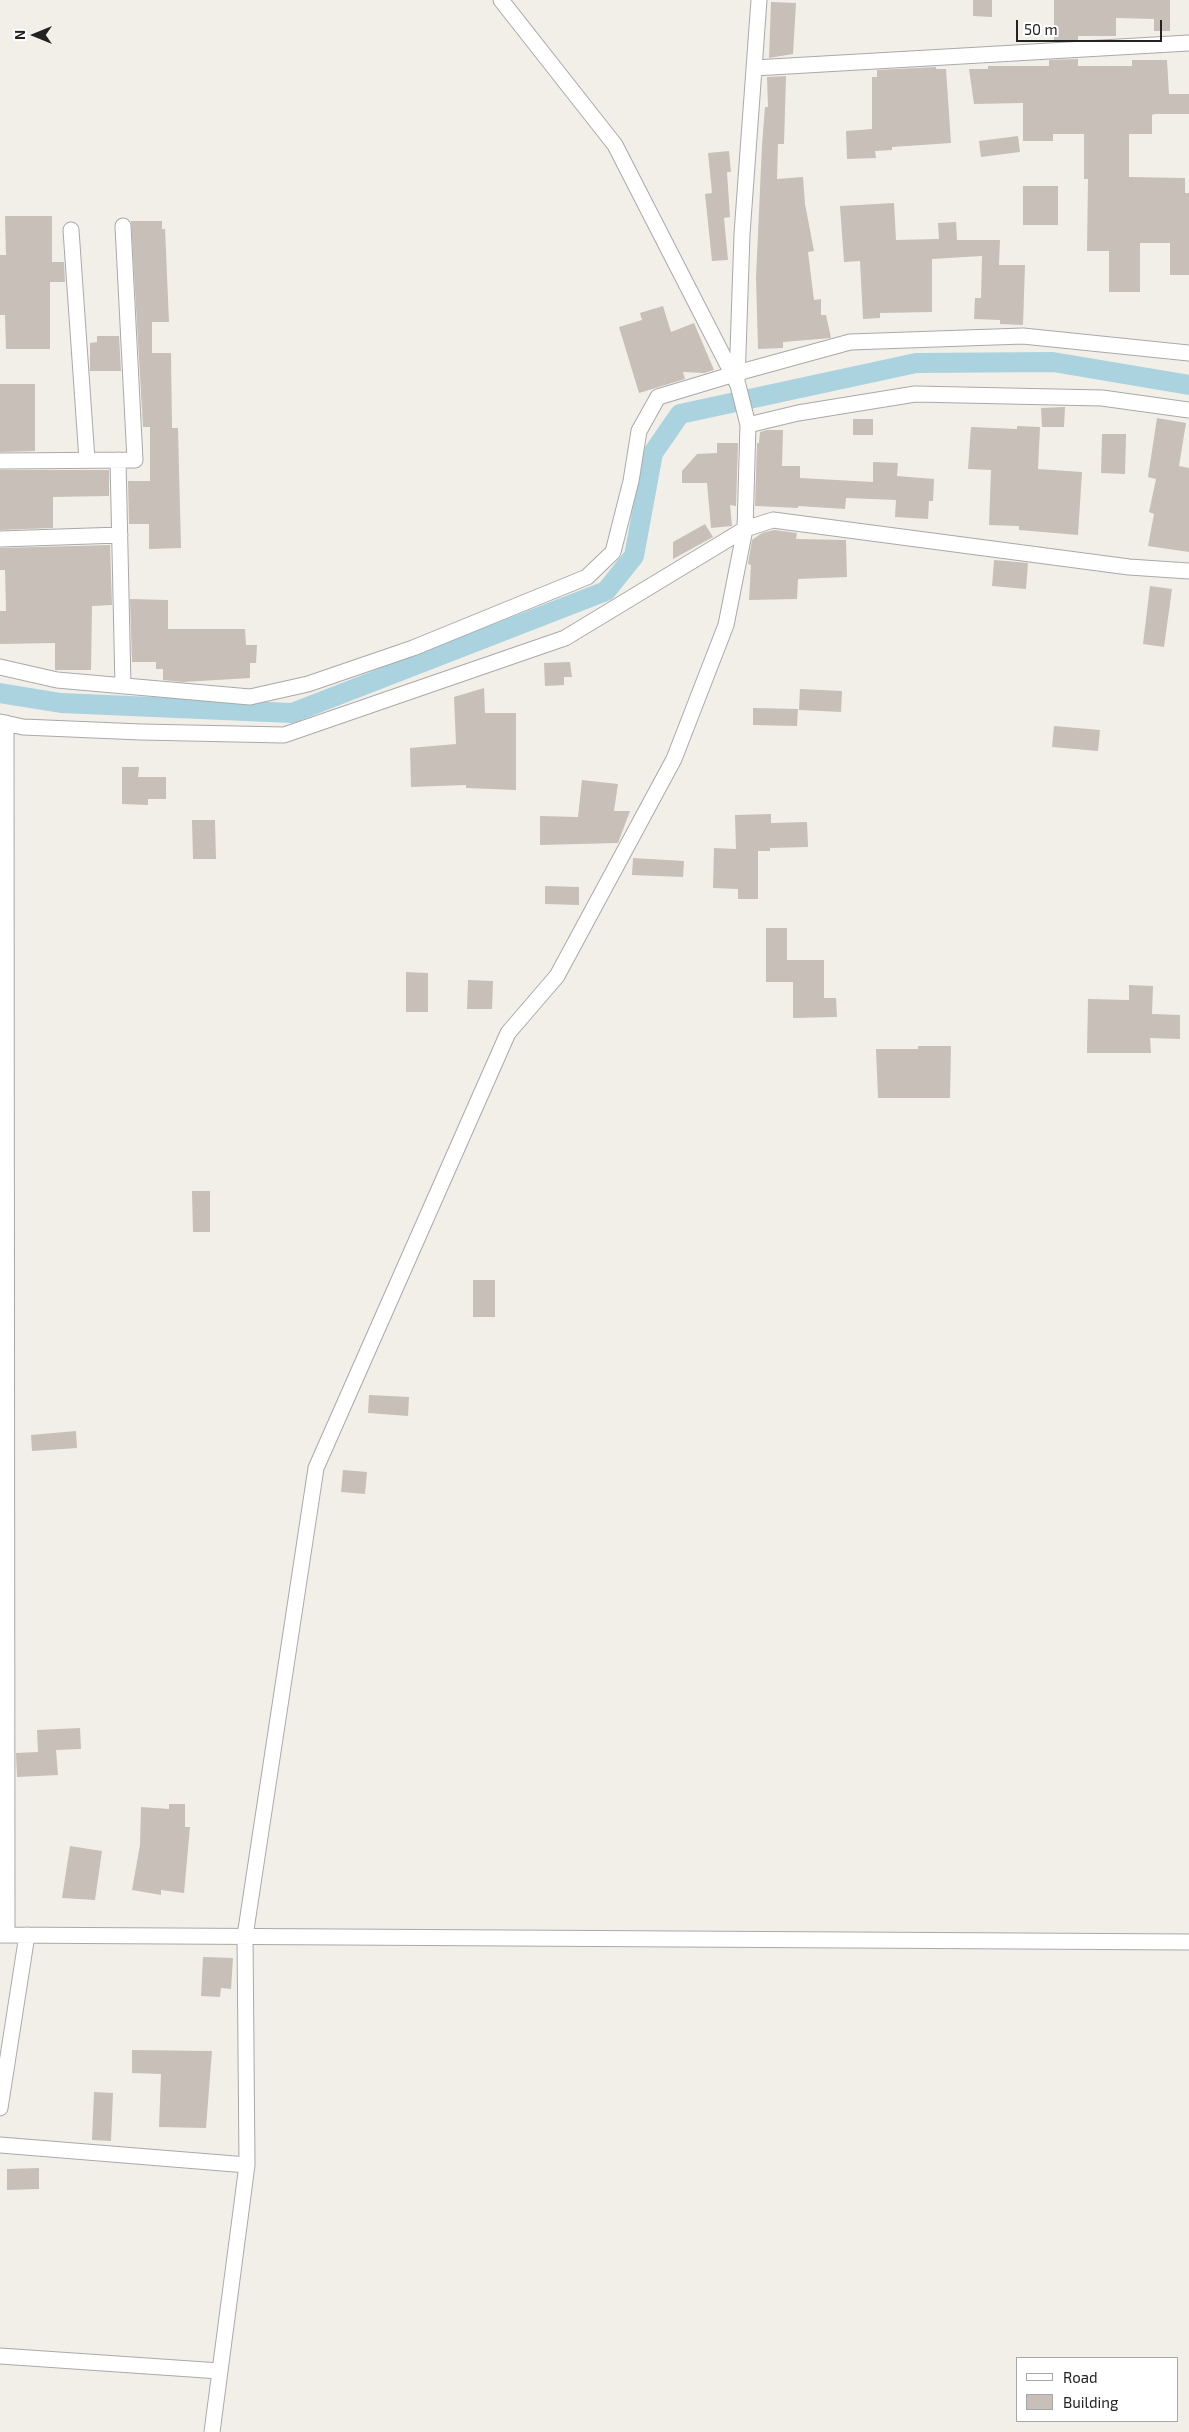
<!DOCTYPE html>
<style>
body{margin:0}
#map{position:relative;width:1189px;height:2432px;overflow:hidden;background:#f2efe9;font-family:"Exo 2",sans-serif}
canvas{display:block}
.legend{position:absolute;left:1016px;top:2357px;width:162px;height:65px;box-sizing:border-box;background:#fff;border:1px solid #a7a7a7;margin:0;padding:6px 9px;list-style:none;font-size:15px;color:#222}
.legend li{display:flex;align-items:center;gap:10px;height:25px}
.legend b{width:25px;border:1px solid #a7a7a7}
.north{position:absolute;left:10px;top:10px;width:50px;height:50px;-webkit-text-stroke:4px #fff;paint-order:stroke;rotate:270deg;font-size:14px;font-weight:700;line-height:20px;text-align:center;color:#222}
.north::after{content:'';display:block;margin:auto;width:18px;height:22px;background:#222;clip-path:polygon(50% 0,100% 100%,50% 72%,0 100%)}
.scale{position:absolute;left:1016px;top:20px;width:146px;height:22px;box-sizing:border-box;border:2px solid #222;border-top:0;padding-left:6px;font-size:15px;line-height:18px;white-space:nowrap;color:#222;-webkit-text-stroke:4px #fff;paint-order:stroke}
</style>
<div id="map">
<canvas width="1189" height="2432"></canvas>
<ul class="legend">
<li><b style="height:6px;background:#fff"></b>Road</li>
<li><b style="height:14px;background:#c7bfb8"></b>Building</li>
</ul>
<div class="north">N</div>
<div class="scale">50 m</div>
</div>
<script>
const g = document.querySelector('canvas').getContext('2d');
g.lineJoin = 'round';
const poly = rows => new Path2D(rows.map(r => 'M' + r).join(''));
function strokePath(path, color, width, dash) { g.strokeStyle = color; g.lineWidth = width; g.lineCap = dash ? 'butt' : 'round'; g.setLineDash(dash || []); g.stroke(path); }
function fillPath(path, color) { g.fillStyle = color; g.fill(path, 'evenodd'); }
const canal = poly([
 [0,693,61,703,292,713,606,591,634,556,653,453,680,414,916,363,1053,362,1189,385]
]);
const building = poly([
 [973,0,992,0,992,17,973,16],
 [1054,0,1170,0,1170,31,1154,31,1154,19,1116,18,1116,36,1078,36,1078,40,1054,41],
 [771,2,796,3,793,54,769,58],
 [1078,59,1078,66,1132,66,1132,60,1167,60,1169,94,1189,94,1189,114,1155,114,1152,115,1152,134,1129,134,1129,177,1185,178,1185,193,1189,193,1189,275,1170,275,1170,243,1140,243,1140,292,1109,292,1109,251,1087,251,1088,179,1084,179,1084,134,1053,134,1053,141,1023,141,1023,103,974,104,969,69,988,69,988,66,1049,66,1049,60],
 [936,67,936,69,946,69,951,143,892,147,892,150,875,151,876,158,847,159,846,131,872,129,872,77,877,77,877,70],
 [786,76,784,144,778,144,777,179,803,177,805,204,814,251,808,252,814,300,821,299,821,315,826,315,831,338,783,342,783,348,758,349,756,278,762,145,765,107,768,107,767,77],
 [1018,136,1020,152,981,157,979,141],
 [729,151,731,172,727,172,730,217,724,218,728,260,712,261,705,194,712,193,708,153],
 [1023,186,1058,186,1058,225,1023,225],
 [894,203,896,240,939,239,938,223,956,222,957,240,1000,240,999,265,1025,265,1023,325,1000,324,1000,320,974,319,975,298,981,298,982,256,932,259,932,312,880,313,880,318,863,319,860,261,844,262,840,206],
 [5,216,52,216,52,262,64,262,65,282,50,282,50,349,6,349,5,315,0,315,0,255,6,255],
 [131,221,162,221,162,229,165,229,169,322,152,322,152,353,171,353,172,428,178,428,181,548,149,549,149,524,129,524,128,481,150,481,150,427,143,427],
 [663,306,671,332,694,323,714,370,704,373,683,372,685,379,639,393,619,327,642,320,640,313],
 [97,336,119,336,121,371,90,371,90,343,97,342],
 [0,384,35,384,35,451,0,452],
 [1065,407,1064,427,1042,427,1041,408],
 [1157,418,1186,423,1179,466,1189,468,1189,552,1148,546,1154,514,1149,512,1156,479,1148,477],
 [853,419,873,419,873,435,853,435],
 [1017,426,1040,427,1038,469,1082,472,1078,535,1019,530,1019,526,989,525,991,470,968,469,971,427,1017,429],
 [767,430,783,430,782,466,800,466,800,478,873,482,873,462,898,463,897,476,934,479,933,501,929,501,928,519,895,517,896,500,846,498,845,509,798,506,798,508,755,506,757,443,759,443,760,432],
 [1102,434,1126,434,1125,474,1101,473],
 [717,443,738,443,736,506,730,505,732,526,711,528,707,483,682,483,682,471,697,454,717,453],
 [0,470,109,470,109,496,53,497,53,528,0,530],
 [705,524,713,537,673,559,673,542],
 [774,530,797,533,796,539,846,540,847,577,798,579,797,599,749,600,751,565,748,564,752,540,762,533],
 [110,545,112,605,92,606,91,670,55,670,55,643,0,644,0,611,6,611,5,570,0,570,0,548],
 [994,560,1028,563,1026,589,992,586],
 [1150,586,1172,589,1164,647,1143,644],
 [130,599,168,600,168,629,245,629,246,645,257,645,256,663,250,663,250,678,183,682,163,680,163,669,156,669,156,662,132,662],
 [570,662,572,677,564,677,564,685,545,686,544,663],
 [484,688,485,713,516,713,516,790,466,788,466,785,411,787,410,748,456,744,454,697],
 [800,689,842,691,841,712,799,710],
 [753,708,798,709,797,726,753,725],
 [1054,726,1100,730,1098,751,1052,747],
 [122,767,139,767,138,777,166,777,166,799,148,799,148,805,122,804],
 [582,780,618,784,614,811,630,811,618,843,540,845,540,816,578,817],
 [771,814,771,823,807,822,808,847,770,848,770,851,758,851,758,899,738,899,738,889,713,888,714,848,736,849,735,815],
 [192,820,215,820,216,859,193,859],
 [633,858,684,861,683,877,632,875],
 [545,886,579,887,579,905,545,904],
 [766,928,787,928,787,960,824,960,824,998,836,998,837,1017,793,1018,793,982,766,982],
 [406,972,428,973,428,1012,406,1012],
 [468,980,493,981,492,1009,467,1009],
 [1129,985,1153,986,1152,1014,1180,1015,1180,1039,1150,1038,1151,1053,1087,1053,1088,999,1129,1000],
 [918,1046,951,1046,950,1098,878,1098,876,1049,918,1049],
 [192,1191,210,1191,210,1232,193,1232],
 [473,1280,495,1280,495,1317,473,1317],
 [369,1395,409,1397,408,1416,368,1413],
 [76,1431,77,1448,32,1451,31,1435],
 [343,1470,367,1472,365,1494,341,1492],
 [80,1728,81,1749,56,1750,58,1775,17,1777,16,1753,38,1752,37,1730],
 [169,1804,185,1804,185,1827,190,1827,184,1893,161,1890,161,1895,132,1890,140,1845,141,1807,169,1809],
 [70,1846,102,1851,95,1900,62,1898],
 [203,1957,233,1958,231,1989,221,1988,220,1997,201,1996],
 [132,2050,212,2051,206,2128,159,2127,161,2074,132,2073],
 [94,2092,113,2093,111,2141,92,2140],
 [39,2168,39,2189,7,2190,7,2169]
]);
const minor = poly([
 [754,68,1189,43],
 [71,230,87,460],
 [737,373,850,342,1023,336,1189,353],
 [737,381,742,234,759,0],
 [748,425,798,413,915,394,1102,398,1189,410],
 [118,460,123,686],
 [0,461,135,460,123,226],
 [0,539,120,535],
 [0,667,57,680,250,697,308,684,413,648,587,577,613,552,631,481,639,431,658,397,731,375],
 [0,722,23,727,141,732,284,735,565,638,745,529,773,520,1129,567,1189,571],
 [6,723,7,1935],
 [0,1935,1189,1942],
 [0,2108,27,1935],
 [0,2145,247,2165],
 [0,2356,220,2371],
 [212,2432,247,2165,245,1936,316,1468,508,1033,557,976,674,759,726,625,745,529,748,425,738,385,615,145,501,0]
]);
strokePath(canal, '#aad3df', 20);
fillPath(building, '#c7bfb8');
strokePath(minor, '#a9a9a9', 17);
strokePath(minor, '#fff', 15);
</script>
